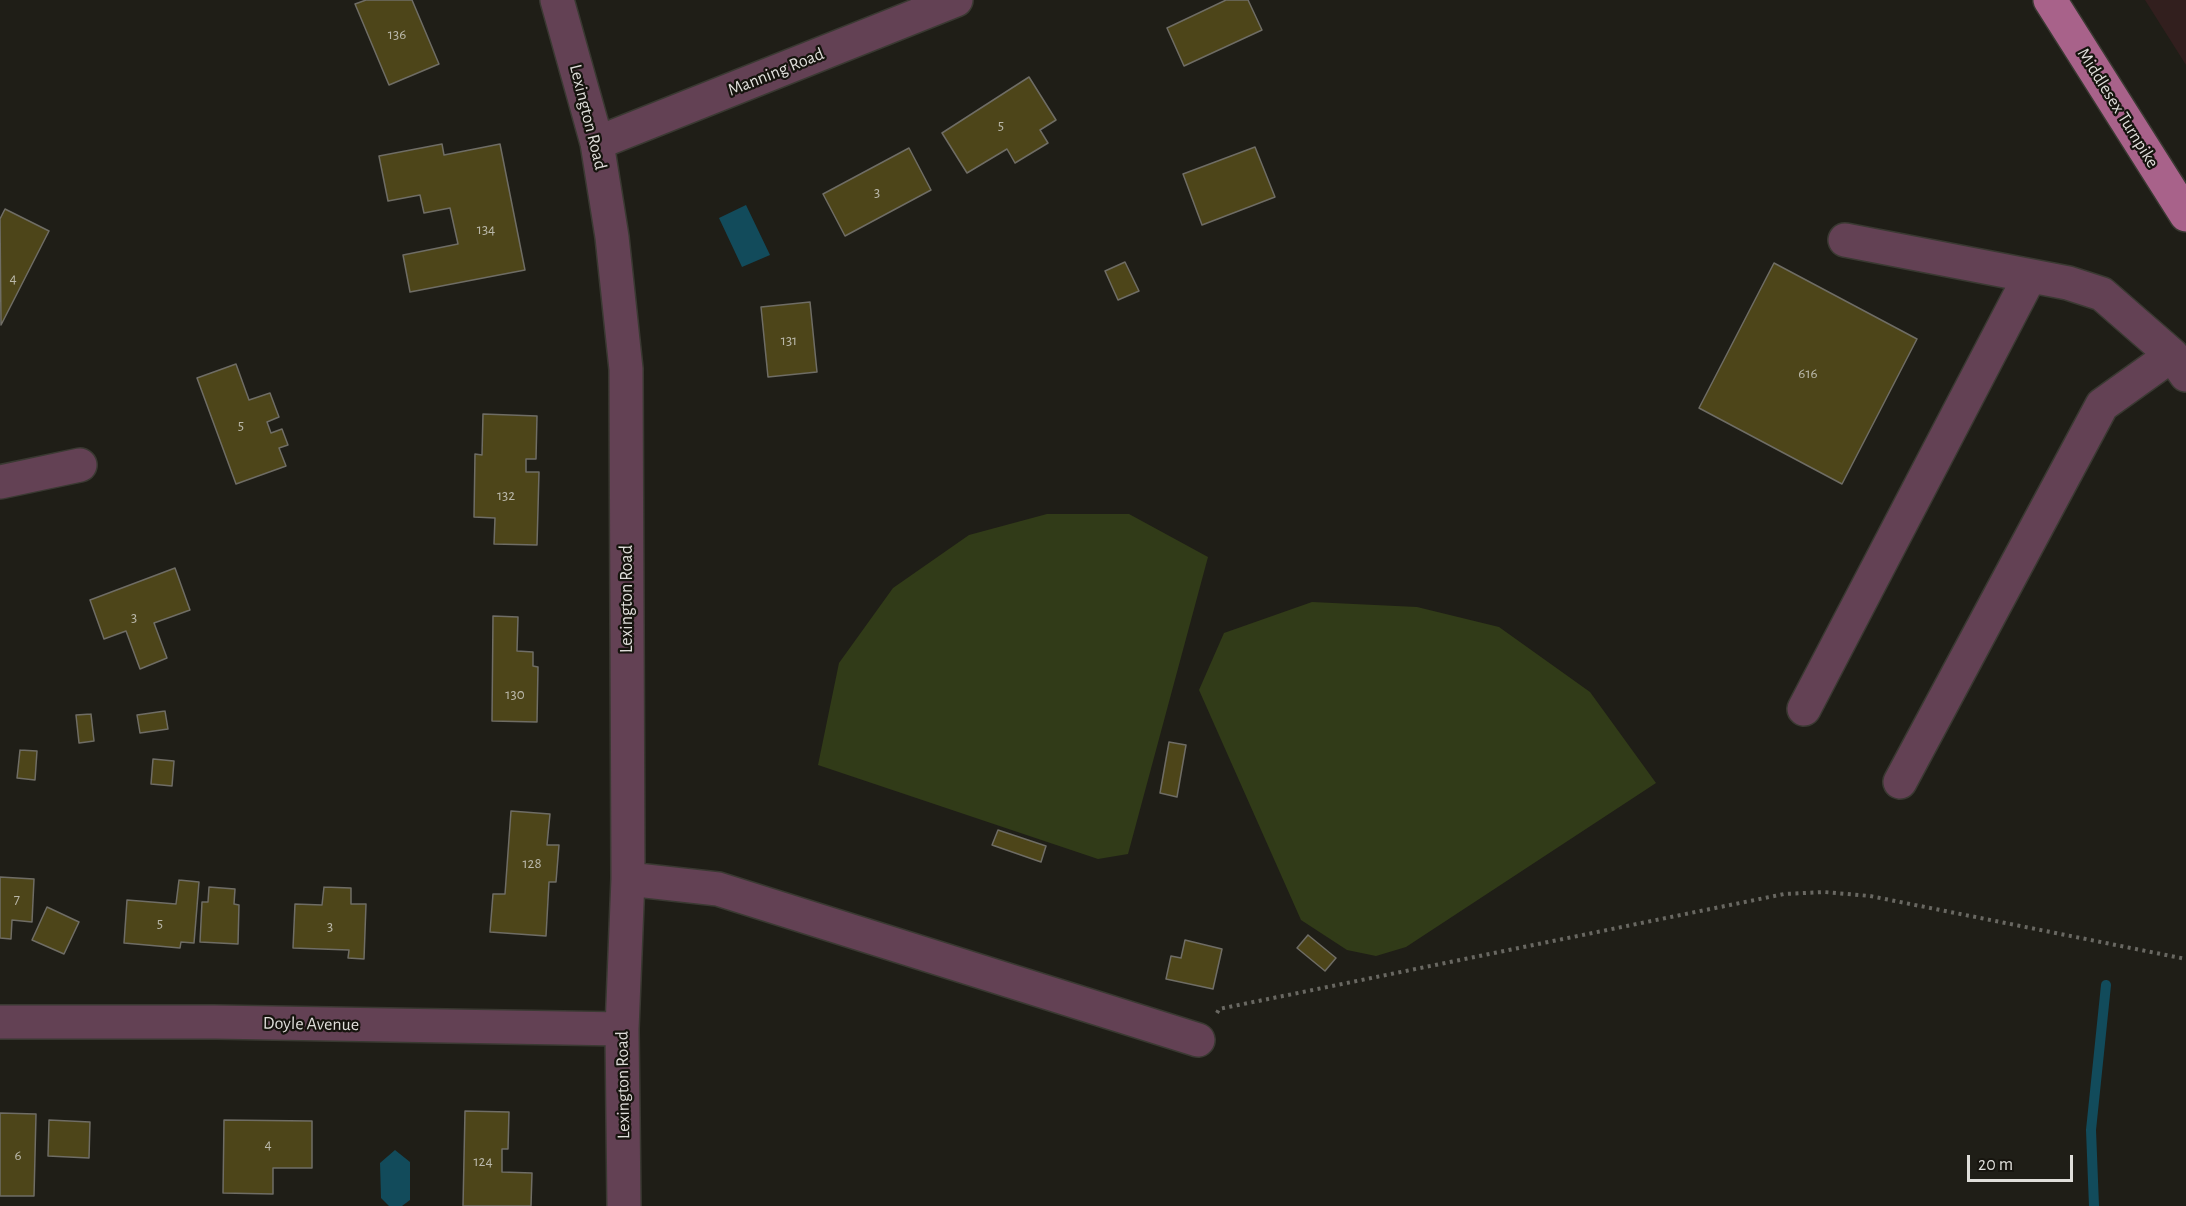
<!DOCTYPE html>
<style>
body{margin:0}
#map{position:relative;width:2186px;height:1206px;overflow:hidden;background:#1f1e17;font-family:"Alegreya Sans",sans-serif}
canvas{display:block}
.scale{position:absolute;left:1967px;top:1155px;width:106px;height:27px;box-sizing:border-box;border:3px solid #dfdeda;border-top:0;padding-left:8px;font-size:18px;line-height:21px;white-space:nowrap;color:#dfdeda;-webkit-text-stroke:4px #16140e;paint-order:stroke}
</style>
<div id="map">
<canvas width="2186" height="1206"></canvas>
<div class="scale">20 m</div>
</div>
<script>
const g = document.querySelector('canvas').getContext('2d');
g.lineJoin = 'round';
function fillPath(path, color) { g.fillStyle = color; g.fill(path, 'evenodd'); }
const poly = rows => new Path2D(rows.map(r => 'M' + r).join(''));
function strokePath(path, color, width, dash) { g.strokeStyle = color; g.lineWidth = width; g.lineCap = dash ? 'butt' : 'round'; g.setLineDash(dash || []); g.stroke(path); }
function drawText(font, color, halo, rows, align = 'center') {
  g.font = font + ' "Alegreya Sans",sans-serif'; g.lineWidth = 4.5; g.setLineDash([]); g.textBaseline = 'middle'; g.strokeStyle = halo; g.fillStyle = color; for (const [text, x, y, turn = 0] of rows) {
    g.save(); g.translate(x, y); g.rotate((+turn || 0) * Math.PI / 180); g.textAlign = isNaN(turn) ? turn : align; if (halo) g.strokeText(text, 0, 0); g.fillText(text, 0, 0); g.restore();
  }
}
const commercial = poly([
 [2145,0,2186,0,2186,65]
]);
const green = poly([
 [1047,514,1129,514,1208,557,1128,854,1098,859,818,765,839,663,893,588,969,535],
 [1312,602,1417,607,1499,627,1590,692,1656,783,1406,947,1376,956,1347,950,1301,920,1199,690,1224,633]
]);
const water = poly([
 [746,205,770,255,742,267,719,218],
 [395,1150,410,1162,410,1200,402,1206,389,1206,381,1198,380,1163]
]);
const stream = poly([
 [2094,1206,2091,1130,2106,985]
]);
const building = poly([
 [366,0,412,0,439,64,389,85,355,4,366,0],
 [1226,0,1248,0,1262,30,1184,66,1167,28,1226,0],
 [1029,77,1056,120,1040,130,1048,143,1015,163,1007,149,967,173,942,133,1029,77],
 [442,144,444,155,500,144,525,270,410,292,403,255,458,244,450,208,424,213,420,195,388,201,379,156,442,144],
 [1255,147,1275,197,1202,225,1183,174,1255,147],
 [909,148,931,190,845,236,823,194,909,148],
 [5,209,49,231,1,325,0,219,5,209],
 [1125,262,1139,291,1118,300,1105,271,1125,262],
 [1774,263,1917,339,1842,484,1699,408,1774,263],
 [810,302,817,372,768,377,761,307,810,302],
 [236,364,249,400,270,393,279,417,267,422,271,433,282,429,288,445,279,448,286,466,236,484,197,378,236,364],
 [483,414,537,416,536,459,526,459,526,472,539,472,537,545,494,544,495,518,474,517,475,454,482,455,483,414],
 [175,568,190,610,154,623,167,658,140,669,126,631,104,639,90,600,175,568],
 [493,616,518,617,517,651,533,652,533,666,538,667,537,722,492,721,493,616],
 [165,711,168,729,140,733,137,715,165,711],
 [91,714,94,741,79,743,76,715,91,714],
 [1169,742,1186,745,1177,797,1160,793,1169,742],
 [20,750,37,751,35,780,17,778,20,750],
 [153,759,174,761,172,786,151,784,153,759],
 [511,811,550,814,547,845,559,845,556,882,549,882,546,936,490,932,493,894,505,894,511,811],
 [998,830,1046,846,1041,862,992,845,998,830],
 [0,877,34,879,32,922,12,920,11,939,0,938,0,877],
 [179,880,199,882,194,943,181,942,180,948,124,943,127,900,176,904,179,880],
 [209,887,235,889,234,904,239,905,238,944,200,942,202,902,208,902,209,887],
 [324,887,351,888,351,904,366,904,364,959,348,958,349,950,293,948,295,904,322,905,324,887],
 [47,907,79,922,64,954,32,940,47,907],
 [1308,935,1336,958,1325,971,1297,948,1308,935],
 [1185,940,1222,949,1213,989,1166,979,1171,956,1181,958,1185,940],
 [465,1111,509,1112,508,1149,502,1149,502,1172,532,1173,531,1206,463,1206,465,1111],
 [0,1113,36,1114,34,1196,0,1196,0,1113],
 [49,1120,90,1122,89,1158,48,1156,49,1120],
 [224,1120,312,1121,312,1168,273,1168,273,1194,223,1193,224,1120]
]);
const path = poly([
 [1217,1013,1219,1009,1784,894,1824,892,1870,896,2186,959]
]);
const minor = poly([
 [557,0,597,143,612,237,626,369,628,879,622,1029,624,1206],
 [597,143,956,0],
 [1845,240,2068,283,2102,294,2172,355,2186,375],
 [0,482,80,465],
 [1804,709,2030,276],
 [1900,782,2102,405,2172,355],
 [628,879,718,889,1198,1040],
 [0,1022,215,1022,622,1029]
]);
const major = poly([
 [2050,0,2186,215]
]);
const numberNames = [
 ["136",397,34],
 ["5",1001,125],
 ["3",877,192],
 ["134",486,229],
 ["4",13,278],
 ["131",789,340],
 ["616",1808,373],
 ["5",241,425],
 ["132",506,495],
 ["3",134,617],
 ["130",515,694],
 ["128",532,863],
 ["7",17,899],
 ["5",160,923],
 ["3",330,926],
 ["4",268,1144],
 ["6",18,1155],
 ["124",483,1161]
];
const streetNames = [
 ["Manning Road",776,72,-22],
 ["Middlesex Turnpike",2118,108,58],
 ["Lexington Road",588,117,76],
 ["Lexington Road",627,599,-90],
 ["Doyle Avenue",311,1024,1],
 ["Lexington Road",623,1085,-91]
];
fillPath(commercial, '#321f1e');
fillPath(green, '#313b18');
fillPath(water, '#124b5b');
strokePath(stream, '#124b5b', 10);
fillPath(building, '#4d4519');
strokePath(building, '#6f6d65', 1.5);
strokePath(minor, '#3a3932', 36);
strokePath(major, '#3a3932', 36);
strokePath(path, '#696862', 4, [3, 4.5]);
strokePath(minor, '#634154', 33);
strokePath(major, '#a8628a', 33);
drawText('15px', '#bab8aa', null, numberNames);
drawText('18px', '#dfdeda', '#16140e', streetNames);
</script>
